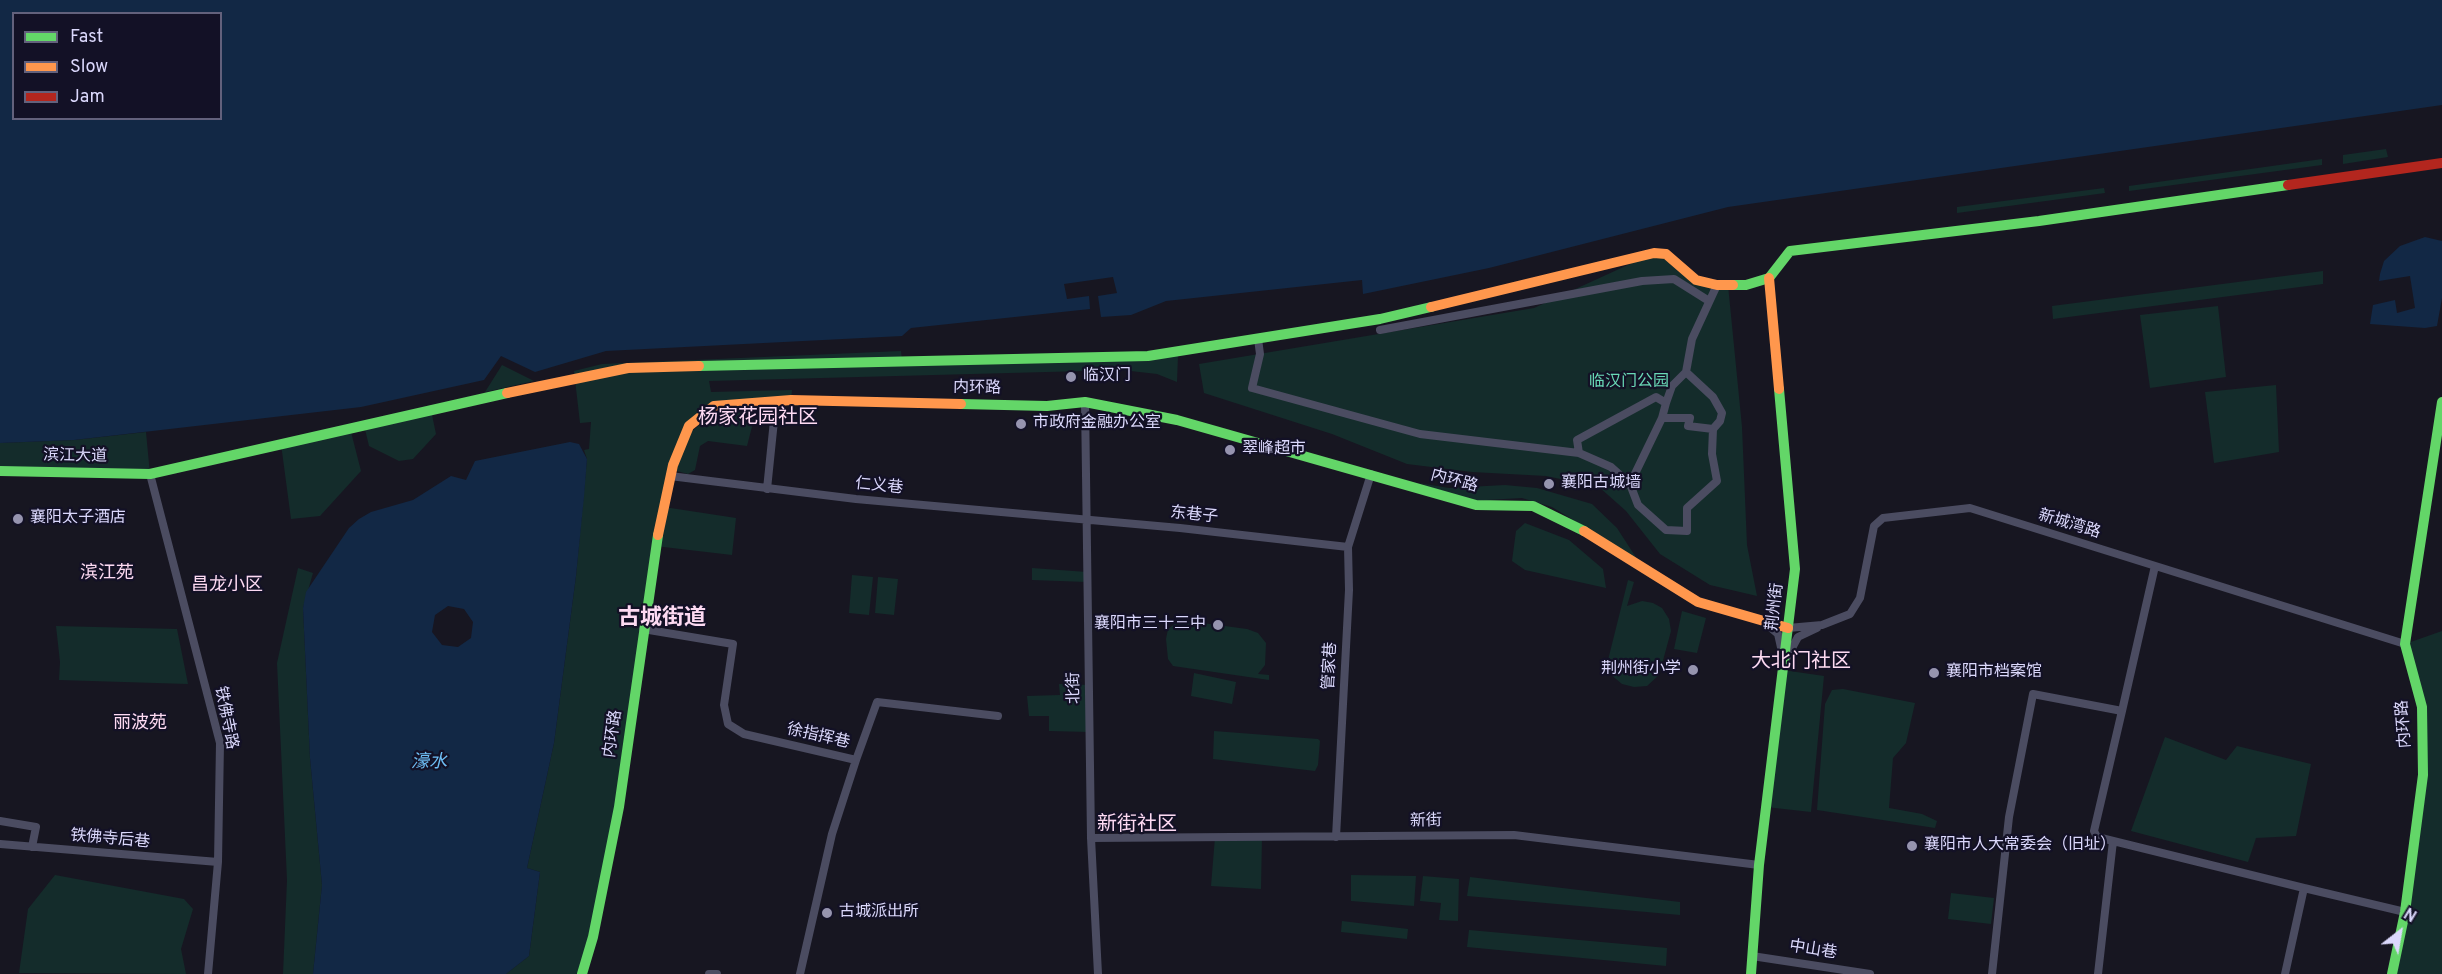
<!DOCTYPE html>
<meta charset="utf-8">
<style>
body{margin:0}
#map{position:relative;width:2442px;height:974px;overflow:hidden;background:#171621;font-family:Overpass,sans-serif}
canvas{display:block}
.legend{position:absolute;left:12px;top:12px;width:210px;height:108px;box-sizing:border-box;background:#131126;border:2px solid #63617c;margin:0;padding:8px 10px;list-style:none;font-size:18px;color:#dbd8fc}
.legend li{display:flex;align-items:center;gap:12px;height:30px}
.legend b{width:30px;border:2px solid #63617c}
.north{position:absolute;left:2370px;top:902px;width:60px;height:60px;-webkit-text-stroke:4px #131126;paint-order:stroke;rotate:31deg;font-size:16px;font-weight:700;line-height:24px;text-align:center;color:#dbd8fc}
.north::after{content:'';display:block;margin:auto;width:21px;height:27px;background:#dbd8fc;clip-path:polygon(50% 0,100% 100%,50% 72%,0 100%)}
</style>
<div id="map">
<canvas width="2442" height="974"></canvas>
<ul class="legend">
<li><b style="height:8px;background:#63d668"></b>Fast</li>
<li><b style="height:8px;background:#ff974d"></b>Slow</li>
<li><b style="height:8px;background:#b3261e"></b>Jam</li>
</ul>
<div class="north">N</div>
</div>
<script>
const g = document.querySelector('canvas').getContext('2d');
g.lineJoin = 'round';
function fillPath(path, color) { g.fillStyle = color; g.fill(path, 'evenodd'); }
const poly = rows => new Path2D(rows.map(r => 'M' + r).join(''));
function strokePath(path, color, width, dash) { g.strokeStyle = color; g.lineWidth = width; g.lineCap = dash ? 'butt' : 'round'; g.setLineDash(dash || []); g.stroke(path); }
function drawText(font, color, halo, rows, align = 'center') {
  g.font = font + ' Overpass,"Noto Sans SC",sans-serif'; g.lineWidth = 4.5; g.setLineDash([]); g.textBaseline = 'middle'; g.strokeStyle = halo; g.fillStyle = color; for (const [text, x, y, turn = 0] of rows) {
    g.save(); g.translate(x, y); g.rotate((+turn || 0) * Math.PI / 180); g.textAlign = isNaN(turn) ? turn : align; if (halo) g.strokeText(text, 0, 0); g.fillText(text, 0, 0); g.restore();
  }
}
const green = poly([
 [2386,149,2388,157,2343,164,2343,155],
 [2322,159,2322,165,2129,191,2129,186],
 [2104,188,2105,193,1957,213,1957,207],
 [1654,253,1666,254,1696,280,1728,285,1742,427,1747,545,1757,596,1710,585,1660,554,1626,511,1599,487,1546,476,1472,472,1407,464,1332,434,1204,393,1199,364,1534,308],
 [2323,271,2323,284,2053,319,2052,306],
 [2218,306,2226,377,2150,388,2140,315],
 [901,351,902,360,1178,356,1177,382,1157,374,1122,370,709,381,711,392,792,390,791,400,714,406,689,426,664,507,736,518,732,555,655,546,619,807,582,974,506,974,529,956,540,872,527,868,554,743,576,576,587,459,584,450,589,449,591,422,580,423,574,371,602,364],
 [502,365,534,381,485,392],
 [2276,385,2279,452,2214,463,2205,392],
 [431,410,436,434,413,459,399,461,369,446,364,425],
 [736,412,749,414,754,419,747,446,708,441,700,446,695,470,688,474,677,471,676,466,692,431,711,416],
 [350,428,361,471,320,516,291,519,281,444],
 [146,432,150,474,0,471,0,443,74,440],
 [1419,483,1449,488,1505,485,1537,488,1592,504,1617,528,1637,559,1552,507,1522,498,1469,501],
 [1525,523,1569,540,1603,569,1606,588,1525,570,1512,561,1516,531],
 [298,568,313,573,303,608,310,758,322,885,313,974,283,974,287,880,277,663],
 [1032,568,1087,572,1087,582,1032,580],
 [852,575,873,577,869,615,849,613],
 [878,577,898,579,894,615,875,613],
 [1628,580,1634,582,1627,606,1642,601,1653,603,1662,608,1669,619,1671,631,1659,675,1647,686,1634,687,1622,684,1610,674,1608,660],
 [1682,611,1706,618,1697,653,1674,649],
 [1180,620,1247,629,1258,633,1266,643,1265,665,1258,674,1269,675,1269,680,1173,666,1168,659,1166,639,1168,629],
 [56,626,177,629,188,684,59,680,60,662],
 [2442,631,2442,974,2392,974,2423,775,2422,707,2405,644],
 [1783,670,1824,676,1811,812,1766,807],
 [1194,673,1236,682,1232,704,1191,696],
 [1059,684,1089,685,1089,732,1049,731,1049,716,1029,716,1027,696,1060,695],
 [1843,689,1915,703,1906,743,1893,758,1889,808,1922,814,1937,821,1935,828,1817,810,1825,704,1832,690],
 [1214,731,1318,739,1320,741,1318,765,1315,771,1213,759],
 [2165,737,2226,760,2237,746,2311,764,2296,836,2256,838,2248,862,2131,831],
 [1215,837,1262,837,1261,889,1211,886],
 [55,875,184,899,193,909,181,949,186,974,19,973,28,909],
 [1351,875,1416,876,1414,906,1351,901],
 [1423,876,1459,879,1458,921,1439,920,1441,903,1420,901],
 [1470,877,1680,902,1680,915,1467,896],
 [1951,893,1994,898,1991,924,1948,919],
 [1342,921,1408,929,1407,939,1341,932],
 [1469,930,1667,948,1666,966,1467,947]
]);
const water = poly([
 [0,0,2442,0,2442,105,1728,207,1489,268,1363,294,1362,280,1166,301,1131,315,1101,317,1098,296,1117,293,1113,277,1064,284,1067,299,1089,296,1090,309,911,328,902,336,606,351,535,372,501,356,484,380,361,407,74,440,0,443],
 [14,14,220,14,220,118,14,118],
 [2425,237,2442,241,2442,298,2437,326,2425,328,2370,324,2373,305,2395,300,2397,313,2415,308,2410,276,2379,281,2380,274,2384,261,2400,246],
 [570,442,579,444,587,459,584,497,576,576,554,743,527,868,540,872,529,956,506,974,313,974,322,885,310,758,303,608,306,592,349,528,359,519,371,512,413,500,451,476,466,480,475,461],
 [448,606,464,609,473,622,471,638,458,647,442,645,432,632,435,615]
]);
const street = poly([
 [1380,330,1642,281,1674,279,1709,301],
 [1258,339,1260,354,1252,388,1420,434,1579,453,1611,467,1630,484],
 [1686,372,1713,397,1722,413,1720,421,1713,429],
 [1085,402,1091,838,1098,974],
 [1666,403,1672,386,1686,372,1692,339,1717,285],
 [1579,453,1577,440,1656,397,1666,403,1662,418,1630,484,1638,505,1666,530,1687,531,1687,508,1717,481,1712,454,1713,429,1688,426,1690,418,1662,418],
 [150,474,220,743,218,862,208,974],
 [670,476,856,499,1180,528,1348,547,1349,590,1336,837],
 [767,489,776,401],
 [1348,547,1371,474],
 [1765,623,1778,634,1782,652],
 [1788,628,1822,625,1850,614,1860,598,1874,526,1883,518,1970,508,2405,644],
 [643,629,733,644,724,705,728,724,744,734,856,760,832,834,800,974],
 [1786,659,1798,637,1817,628],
 [2122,711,2094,831,2097,837,2304,888],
 [856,760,877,702,998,716],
 [0,821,36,827,32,847],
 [1091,838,1514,835,1759,865],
 [0,844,218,862],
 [1752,956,1870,974],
 [709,974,717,974],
 [1992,974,2009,817,2033,694,2122,711,2155,566],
 [2098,974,2113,841],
 [2285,974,2304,888,2405,912]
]);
const fast = poly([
 [1733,285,1746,285,1769,278,1790,251,2039,221,2288,185],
 [699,366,1148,356,1380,319,1431,307],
 [961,404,1047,406,1085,402,1177,420,1476,505,1533,506,1584,531],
 [0,471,150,474,507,393],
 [582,974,593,937,619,807,658,535],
 [1751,974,1759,865,1795,569,1779,389],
 [2392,974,2405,912,2423,775,2422,707,2405,644,2442,402]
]);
const slow = poly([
 [1769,278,1779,389],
 [1431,307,1654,253,1666,254,1696,280,1717,285,1733,285],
 [507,393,628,368,699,366],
 [1584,531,1698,602,1788,628],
 [658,535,673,465,689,426,714,406,791,400,961,404]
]);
const jam = poly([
 [2288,185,2442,163]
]);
const markers = [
 [1071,377,6,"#9694af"],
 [1021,424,6,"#9694af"],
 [1230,450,6,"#9694af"],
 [1549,484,6,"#9694af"],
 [18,519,6,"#9694af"],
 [1218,625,6,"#9694af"],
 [1693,670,6,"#9694af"],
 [1934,673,6,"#9694af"],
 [1912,846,6,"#9694af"],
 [827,913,6,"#9694af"]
];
const poiNames = [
 ["临汉门",1083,377],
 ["市政府金融办公室",1033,424],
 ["翠峰超市",1242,450],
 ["襄阳古城墙",1561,484],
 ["襄阳太子酒店",30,519],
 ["襄阳市三十三中",1206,625,"right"],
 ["荆州街小学",1681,670,"right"],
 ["襄阳市档案馆",1946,673],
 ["襄阳市人大常委会（旧址）",1924,846],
 ["古城派出所",839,913]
];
const parkNames = [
 ["临汉门公园",1629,383]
];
const streetNames = [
 ["内环路",977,389,1],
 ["滨江大道",75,457,1],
 ["内环路",1454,482,15],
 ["仁义巷",879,487,6],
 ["东巷子",1194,516,6],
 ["新城湾路",2069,525,17],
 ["荆州街",1776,607,-83],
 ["管家巷",1331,666,-87],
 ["北街",1075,688,-91],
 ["铁佛寺路",225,718,79],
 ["内环路",2405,724,-94],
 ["内环路",614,734,-82],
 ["徐指挥巷",818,737,13],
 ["新街",1426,822,-1],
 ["铁佛寺后巷",110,840,5],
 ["中山巷",1813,951,9]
];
const neighbourhoodNames = [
 ["滨江苑",107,574],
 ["昌龙小区",227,586],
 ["丽波苑",140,724]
];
const waterNames = [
 ["濠水",429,763]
];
const quarterNames = [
 ["杨家花园社区",758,419],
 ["大北门社区",1801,663],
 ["新街社区",1137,826]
];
const districtNames = [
 ["古城街道",662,620]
];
fillPath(green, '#142c2b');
fillPath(water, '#122845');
strokePath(street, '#4b4c61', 8);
strokePath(fast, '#63d668', 10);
strokePath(slow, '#ff974d', 10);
strokePath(jam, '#b3261e', 10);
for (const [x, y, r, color] of markers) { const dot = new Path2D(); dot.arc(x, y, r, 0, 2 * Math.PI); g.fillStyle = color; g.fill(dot); strokePath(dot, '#131126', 2); }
drawText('16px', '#dbd8fc', '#131126', poiNames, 'left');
drawText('16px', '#69d8b6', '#131126', parkNames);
drawText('16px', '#dbd8fc', '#131126', streetNames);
drawText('18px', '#fddaf2', '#131126', neighbourhoodNames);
drawText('italic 18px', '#6ebef5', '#131126', waterNames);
drawText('20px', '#fddaf2', '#131126', quarterNames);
drawText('bold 22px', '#fddaf2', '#131126', districtNames);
</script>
